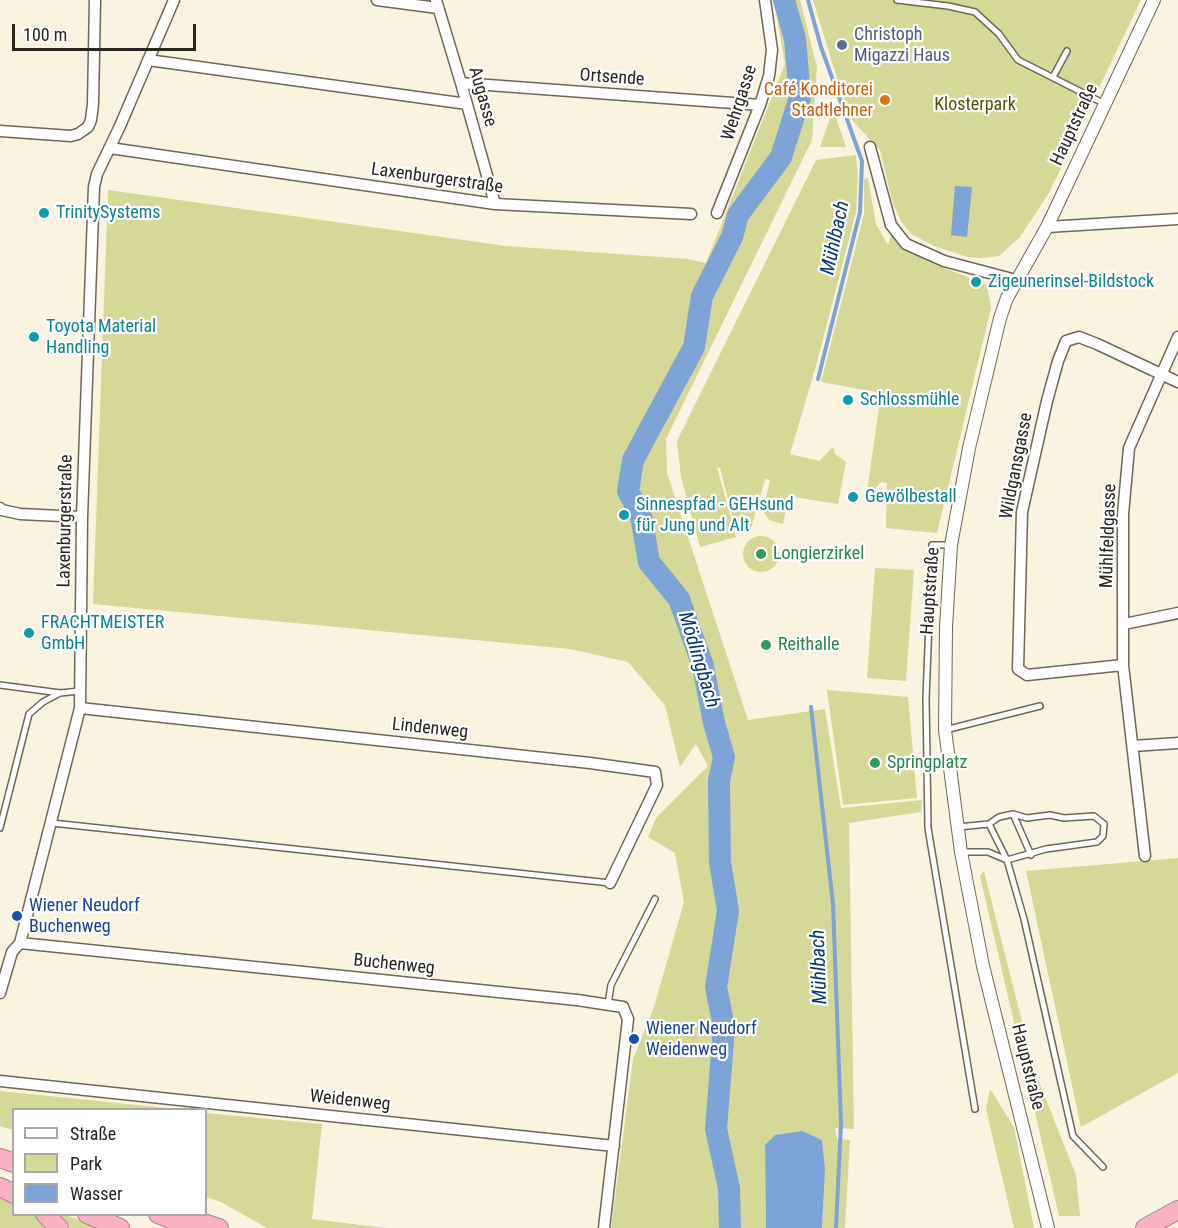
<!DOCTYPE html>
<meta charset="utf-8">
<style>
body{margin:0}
#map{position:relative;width:1178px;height:1228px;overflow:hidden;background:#faf3df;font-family:"Roboto Condensed",sans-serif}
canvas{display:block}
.legend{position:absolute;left:12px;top:1108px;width:195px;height:108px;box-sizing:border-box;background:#fff;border:2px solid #a9a8a5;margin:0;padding:8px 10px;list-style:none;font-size:18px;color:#28251e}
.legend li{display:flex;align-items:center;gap:12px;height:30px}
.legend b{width:30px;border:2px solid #a9a8a5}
.scale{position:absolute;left:12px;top:24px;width:184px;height:27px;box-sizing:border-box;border:3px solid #28251e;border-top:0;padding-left:8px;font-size:18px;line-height:21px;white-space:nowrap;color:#28251e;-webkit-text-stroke:4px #fff;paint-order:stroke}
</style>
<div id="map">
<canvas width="1178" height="1228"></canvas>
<ul class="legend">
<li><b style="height:8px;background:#fff"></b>Straße</li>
<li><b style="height:16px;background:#d5d897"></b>Park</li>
<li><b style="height:16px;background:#7ea4d7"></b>Wasser</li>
</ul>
<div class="scale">100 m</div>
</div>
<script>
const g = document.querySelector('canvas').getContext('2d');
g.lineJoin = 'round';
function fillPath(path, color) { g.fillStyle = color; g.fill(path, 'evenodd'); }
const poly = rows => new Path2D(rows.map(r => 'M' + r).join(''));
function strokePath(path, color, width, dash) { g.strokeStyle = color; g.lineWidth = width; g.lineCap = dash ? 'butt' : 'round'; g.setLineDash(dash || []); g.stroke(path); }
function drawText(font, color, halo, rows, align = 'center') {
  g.font = font + ' "Roboto Condensed",sans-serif'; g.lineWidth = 4.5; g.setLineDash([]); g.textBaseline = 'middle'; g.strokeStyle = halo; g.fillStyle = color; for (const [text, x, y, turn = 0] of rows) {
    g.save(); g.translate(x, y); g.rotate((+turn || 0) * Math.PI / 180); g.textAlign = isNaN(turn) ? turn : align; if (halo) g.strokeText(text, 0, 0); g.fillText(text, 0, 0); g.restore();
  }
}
const green = poly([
 [774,0,800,0,817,67,812,140,666,439,667,473,748,720,825,709,841,808,922,800,921,812,849,823,854,1129,835,1128,837,1139,850,1140,845,1228,822,1228,825,1170,765,1145,766,1228,611,1228,633,1059,654,1007,684,902,675,853,648,837,656,818,708,766,696,744,680,767,665,705,628,662,570,649,93,604,108,190,506,246,688,259,706,263,785,64],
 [813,0,1141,0,1049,193,1020,237,999,256,982,258,967,257,934,246,911,234,901,221,893,204,880,150,849,117],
 [833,109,846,147,820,147],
 [856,155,858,177,856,212,816,366,790,454,819,461,833,447,835,454,846,462,838,504,788,496,783,524,769,520,763,511,770,480,765,479,751,528,735,526,720,468,717,467,736,537,700,547,681,477,677,441,816,160],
 [868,178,876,224,888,245,892,232,902,247,927,261,987,285,991,308,937,533,886,528,887,483,881,482,866,499,881,393,821,382,864,214,864,179],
 '743 554a18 18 0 1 1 36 0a18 18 0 1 1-36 0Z',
 [875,568,914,570,906,681,867,678],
 [827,690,908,697,917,798,843,805],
 [1178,858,1178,1073,1081,1127,1026,871],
 [984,871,1034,1069,1076,1175,1080,1216,1059,1216,980,876],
 [990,1089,1014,1127,1034,1228,1014,1228,986,1109],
 [0,1092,0,1091,176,1109,14,1110,13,1130,0,1126],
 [206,1113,322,1124,312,1219,386,1228,267,1228,221,1202,206,1197],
 [0,1198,13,1202,14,1214,34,1215,49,1228,0,1228],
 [62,1215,66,1215,100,1228,70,1228,61,1216]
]);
const water = poly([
 [955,186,972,187,967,237,951,235],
 [802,1131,822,1140,825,1170,822,1228,766,1228,765,1145,775,1135]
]);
const stream = poly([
 [808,0,821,47,862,161,860,212,818,379],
 [811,707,833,904,841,1123,836,1228]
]);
const river = poly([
 [730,1228,729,1188,716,1129,724,1027,716,987,728,911,720,862,719,781,724,757,714,723,703,666,679,599,649,562,641,516,628,491,633,460,694,347,702,296,732,237,738,215,781,157,800,97,795,39,784,0]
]);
const service = poly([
 [897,0,948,6,975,12,999,34,1018,60,1105,104],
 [1053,77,1067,51],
 [950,545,932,545,926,698,928,828,975,1109],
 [0,685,60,693,80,691],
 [945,730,1040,706],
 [1013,814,1031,855],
 [52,823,610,883],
 [989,824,1007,860,1024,919,1073,1136,1103,1167],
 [958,827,989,824,999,817,1013,814,1027,818,1050,815,1064,818,1094,816,1104,824,1103,836,1097,842,1046,849,1007,860,988,852,963,852],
 [0,828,29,714,43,702,60,693],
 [608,1004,611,985,655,899]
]);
const minor = poly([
 [377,0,438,8],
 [436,0,461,83,495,204],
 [148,60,467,104],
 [461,83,760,105],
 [0,131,71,136,78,134,88,127,91,120,93,104,95,0],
 [870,147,891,225,906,244,944,261,1016,280],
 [110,148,495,204,691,214],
 [717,213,760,105,769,76,772,50,765,0],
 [1047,227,1178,219],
 [0,508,2,510,20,514,82,517],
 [1124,624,1178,613],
 [1123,665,1027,675,1018,669,1022,512,1047,401,1058,361,1066,341,1079,337,1097,344,1178,382],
 [80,708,590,763,655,772,657,785,610,883],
 [1133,746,1178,743],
 [1145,856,1123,665,1123,514,1129,448,1178,337],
 [20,943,577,1000,623,1007,628,1019,604,1228],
 [0,993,12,952,20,943,80,708,82,517,94,187,97,174,120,126,174,0],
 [0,1081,614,1146]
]);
const tertiary = poly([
 [1048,1228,983,966,961,852,945,730,946,627,951,545,969,448,1000,318,1007,298,1047,227,1154,0]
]);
const motorway = poly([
 [0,1158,14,1163],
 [0,1187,14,1194],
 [45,1214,59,1228],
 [87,1214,120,1228],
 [158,1214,185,1225],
 [176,1214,219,1228],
 [1145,1228,1178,1210]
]);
const markers = [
 [842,45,6,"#5c6f8a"],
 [885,100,6,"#e8710a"],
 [44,213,6,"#0f9aa8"],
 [976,282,6,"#0f9aa8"],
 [34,337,6,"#0f9aa8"],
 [848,400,6,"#0f9aa8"],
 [853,497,6,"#0f9aa8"],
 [624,515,6,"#0f9aa8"],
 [761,554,6,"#2e9e5b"],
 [29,633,6,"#0f9aa8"],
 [766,645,6,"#2e9e5b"],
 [875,763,6,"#2e9e5b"],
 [17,916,6,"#1a4fb4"],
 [634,1039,6,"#1a4fb4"]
];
const serviceNames = [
 ["Christoph",854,35],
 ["Migazzi Haus",854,56]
];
const streetNames = [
 ["Ortsende",612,78,4],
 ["Augasse",482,97,74],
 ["Wehrgasse",740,103,-72],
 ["Hauptstraße",1075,125,-65],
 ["Laxenburgerstraße",437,179,8],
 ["Wildgansgasse",1017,466,-79],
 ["Laxenburgerstraße",66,521,-89],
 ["Mühlfeldgasse",1109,536,-88],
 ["Hauptstraße",931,591,-86],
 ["Lindenweg",430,729,6],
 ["Buchenweg",394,965,6],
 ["Hauptstraße",1027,1067,76],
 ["Weidenweg",350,1101,6]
];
const foodNames = [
 ["Café Konditorei",873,90],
 ["Stadtlehner",873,111]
];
const parkNames = [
 ["Klosterpark",975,105]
];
const cultureNames = [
 ["TrinitySystems",56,213],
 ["Zigeunerinsel-Bildstock",988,282],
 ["Toyota Material",46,327],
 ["Handling",46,348],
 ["Schlossmühle",860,400],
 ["Gewölbestall",865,497],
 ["Sinnespfad - GEHsund",636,505],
 ["für Jung und Alt",636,526],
 ["FRACHTMEISTER",41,623],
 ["GmbH",41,644]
];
const leisureNames = [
 ["Longierzirkel",773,554],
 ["Reithalle",778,645],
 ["Springplatz",887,763]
];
const transitNames = [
 ["Wiener Neudorf",29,906],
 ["Buchenweg",29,927],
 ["Wiener Neudorf",646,1029],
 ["Weidenweg",646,1050]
];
const waterNames = [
 ["Mühlbach",836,238,-78],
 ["Mödlingbach",698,660,73],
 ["Mühlbach",820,967,-92]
];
fillPath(green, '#d5d897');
fillPath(water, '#7ea4d7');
strokePath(stream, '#7ea4d7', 4);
strokePath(river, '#7ea4d7', 22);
strokePath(service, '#6e6857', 8);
strokePath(minor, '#6e6857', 13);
strokePath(tertiary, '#6e6857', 14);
strokePath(motorway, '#b08089', 20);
strokePath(service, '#fff', 5);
strokePath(minor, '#fff', 10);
strokePath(tertiary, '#fff', 12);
strokePath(motorway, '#fab1c2', 18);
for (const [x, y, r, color] of markers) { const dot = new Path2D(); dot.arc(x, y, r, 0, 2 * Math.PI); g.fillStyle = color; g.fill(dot); strokePath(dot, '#fff', 2); }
drawText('18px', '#4e5e75', '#fff', serviceNames, 'left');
drawText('18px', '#28251e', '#fff', streetNames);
drawText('18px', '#c56008', '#fff', foodNames, 'right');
drawText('18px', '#525302', '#fff', parkNames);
drawText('18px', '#0d838f', '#fff', cultureNames, 'left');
drawText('18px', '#27864d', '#fff', leisureNames, 'left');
drawText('18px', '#164399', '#fff', transitNames, 'left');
drawText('italic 20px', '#023874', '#fff', waterNames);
</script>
